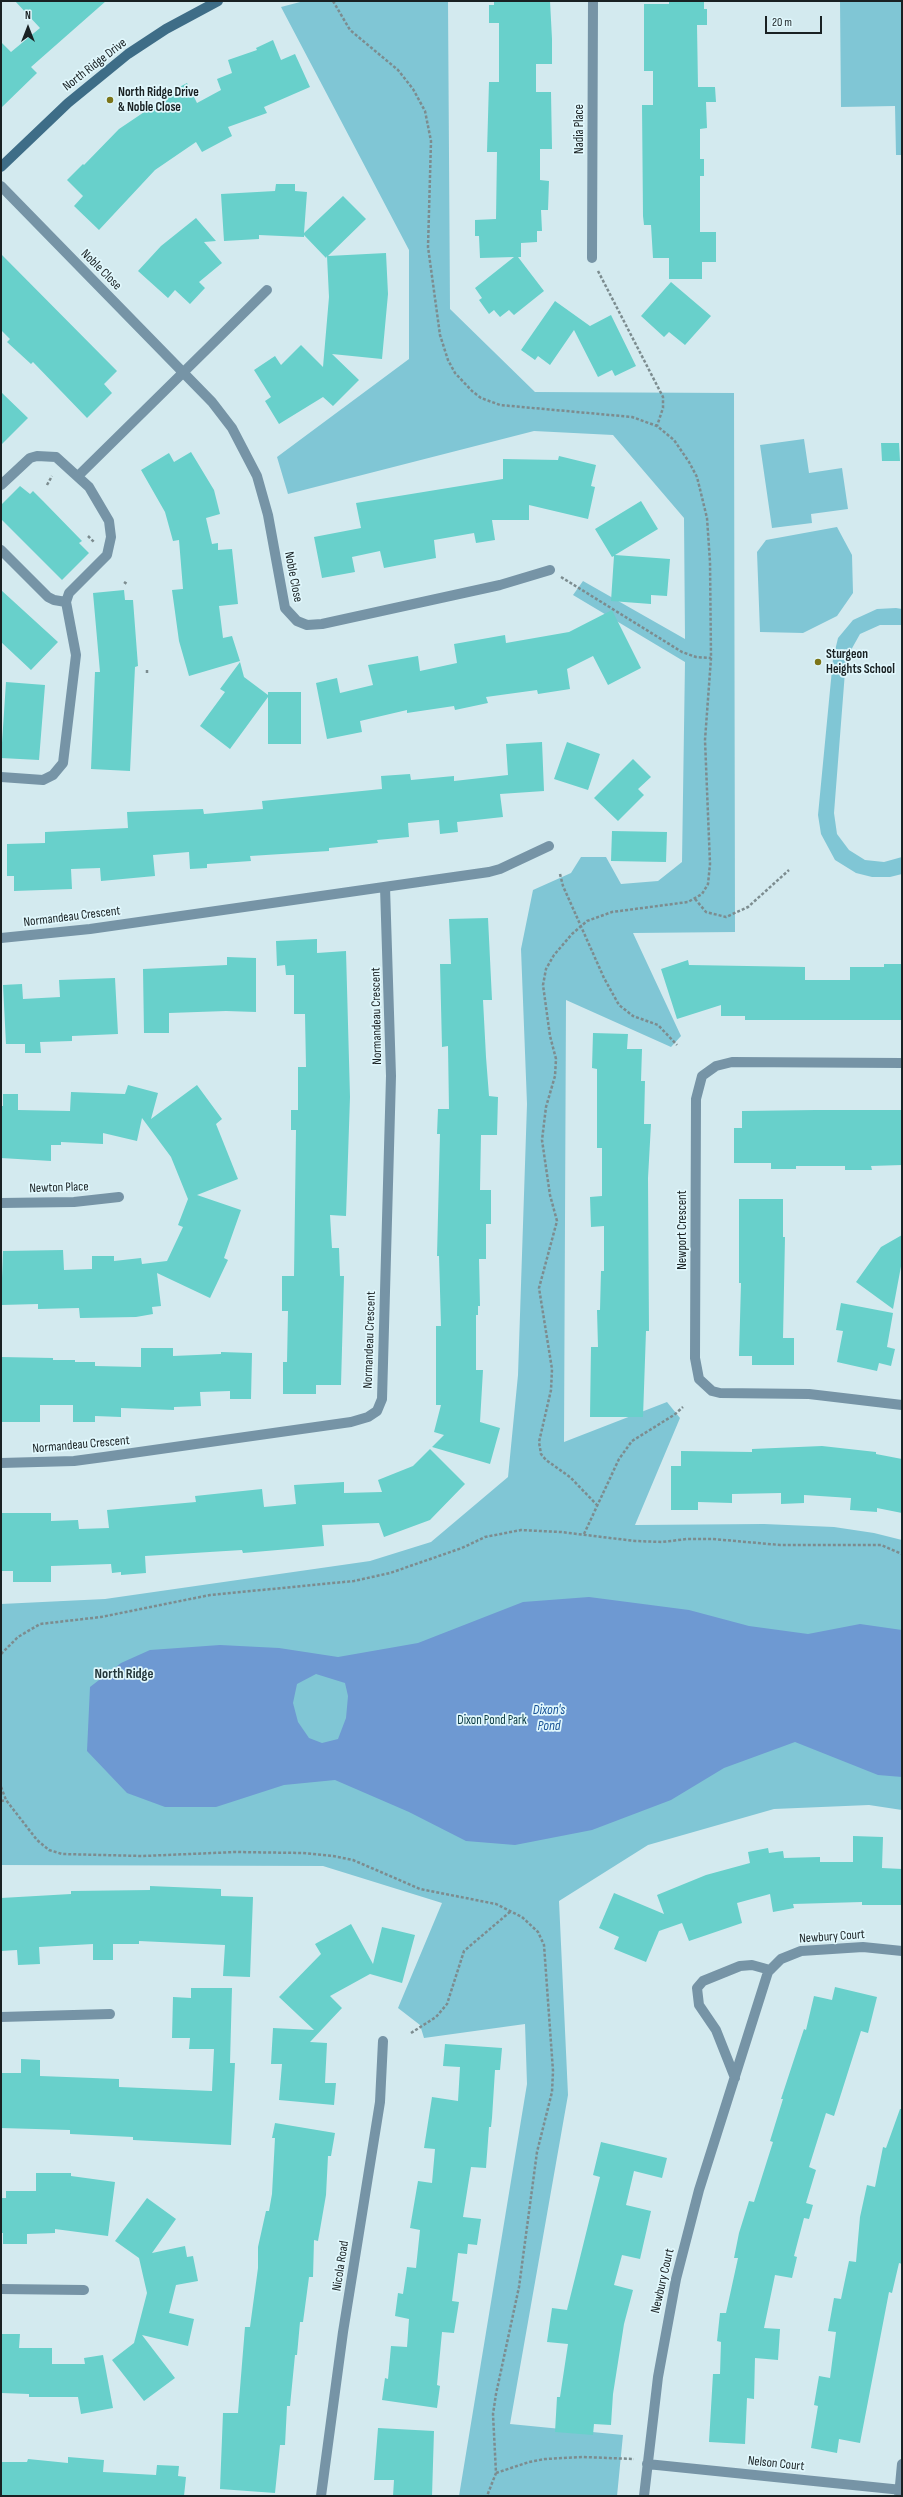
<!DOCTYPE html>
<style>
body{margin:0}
#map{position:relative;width:903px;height:2497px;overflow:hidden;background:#d3eaef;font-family:"Sofia Sans Condensed",sans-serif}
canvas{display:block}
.frame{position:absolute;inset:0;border:2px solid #192123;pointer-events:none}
.north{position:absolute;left:8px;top:8px;width:40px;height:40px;-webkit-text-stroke:3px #e0f7fc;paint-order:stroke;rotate:0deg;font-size:11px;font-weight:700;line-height:16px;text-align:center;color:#192123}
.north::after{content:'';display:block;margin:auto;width:14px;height:18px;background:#192123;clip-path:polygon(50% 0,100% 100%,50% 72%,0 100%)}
.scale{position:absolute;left:765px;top:16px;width:57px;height:18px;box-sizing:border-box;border:2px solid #192123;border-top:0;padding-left:5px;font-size:12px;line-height:14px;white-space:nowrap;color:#192123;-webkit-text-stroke:3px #e0f7fc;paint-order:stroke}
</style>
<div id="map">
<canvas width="903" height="2497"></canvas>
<div class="frame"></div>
<div class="north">N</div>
<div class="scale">20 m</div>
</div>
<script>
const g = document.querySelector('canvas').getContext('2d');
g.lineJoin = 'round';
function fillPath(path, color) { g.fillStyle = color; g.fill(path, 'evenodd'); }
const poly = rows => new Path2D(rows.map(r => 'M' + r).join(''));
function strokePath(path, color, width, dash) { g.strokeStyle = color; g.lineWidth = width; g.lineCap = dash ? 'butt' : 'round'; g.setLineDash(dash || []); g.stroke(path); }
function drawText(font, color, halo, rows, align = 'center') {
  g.font = font + ' "Sofia Sans Condensed",sans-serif'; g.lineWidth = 3.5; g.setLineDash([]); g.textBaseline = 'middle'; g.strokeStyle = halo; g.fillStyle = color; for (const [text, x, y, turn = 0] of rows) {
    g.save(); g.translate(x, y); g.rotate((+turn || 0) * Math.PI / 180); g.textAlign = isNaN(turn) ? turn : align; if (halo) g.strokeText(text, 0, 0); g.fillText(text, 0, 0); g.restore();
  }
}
const green = poly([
 [304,1,448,1,450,309,535,392,734,393,735,932,633,933,681,1036,671,1047,566,1000,564,1442,667,1402,680,1418,635,1525,764,1524,834,1527,874,1533,902,1540,902,1810,869,1805,774,1809,648,1845,559,1901,568,2095,510,2424,623,2435,617,2496,459,2496,527,2084,525,2024,424,2038,420,2025,398,2008,442,1903,323,1866,1,1865,1,1604,105,1599,370,1561,431,1542,508,1477,518,1375,527,1104,521,949,533,890,571,873,581,857,606,857,621,884,658,881,682,862,685,662,573,595,583,581,685,639,684,518,613,435,534,431,288,494,277,457,409,359,409,250,281,7],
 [840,1,902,1,902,155,896,155,895,106,841,107],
 [804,439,809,473,842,468,848,509,811,514,812,523,772,528,760,445],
 [837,527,852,555,853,593,837,616,803,633,760,632,757,552,766,540],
 [896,608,902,609,902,625,880,625,860,634,846,659,834,813,837,834,849,850,865,860,884,862,902,857,902,874,890,877,872,877,856,873,835,860,821,834,818,815,833,659,838,638,853,620,877,609]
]);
const water = poly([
 [589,1597,689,1610,749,1626,808,1634,860,1624,902,1630,902,1777,878,1775,795,1742,724,1768,671,1800,592,1830,515,1845,466,1841,409,1812,335,1780,284,1785,216,1807,165,1807,127,1793,87,1751,90,1687,121,1663,150,1650,220,1645,279,1648,338,1657,418,1643,523,1602],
 [316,1674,345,1683,348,1696,346,1718,338,1739,322,1743,309,1738,298,1722,293,1703,297,1684]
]);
const building = poly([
 [15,1,106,1,31,67,37,73,1,108,1,42,11,52,40,28],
 [494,1,550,1,552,39,552,64,536,64,536,92,551,92,552,149,540,149,540,180,549,181,548,210,541,210,542,231,537,231,537,242,521,243,521,257,518,257,544,291,514,315,509,310,500,317,494,310,489,314,479,300,482,298,475,288,514,257,480,258,479,236,475,236,475,220,496,219,497,152,487,152,489,82,499,82,499,23,489,23,489,5,494,5],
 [669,1,704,1,704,9,707,9,707,25,697,25,698,87,715,87,716,102,706,102,707,128,700,129,700,159,704,159,704,176,700,176,700,232,716,232,716,262,702,262,702,279,669,279,669,258,653,258,651,225,644,225,643,216,642,105,653,105,653,71,644,71,644,4,669,4],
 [273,40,281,60,295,54,310,87,264,107,267,113,228,127,232,136,202,152,196,142,155,170,99,230,74,206,83,196,67,180,83,164,84,165,119,129,171,94,170,92,187,83,197,103,221,90,217,79,232,73,228,60,257,50,256,48],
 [276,184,295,184,295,191,307,192,304,233,343,196,366,219,328,256,386,253,388,294,382,359,332,354,359,380,333,406,323,397,279,424,265,401,271,397,254,370,275,356,281,365,301,345,323,367,329,297,327,256,326,258,304,235,304,237,259,235,259,239,224,241,221,194,275,191],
 [196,218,216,241,204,242,222,263,199,282,205,288,190,304,175,290,168,298,138,271,161,246],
 [1,254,117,371,104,384,112,393,87,418,33,362,31,364,7,342,10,339,1,330],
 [671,282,711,316,685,345,669,332,664,337,641,316],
 [555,301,590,326,611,315,636,366,615,376,612,370,598,377,574,330,550,365,538,356,535,360,521,350],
 [1,392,28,418,1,445],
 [881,443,899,443,900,461,882,461],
 [191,452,214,490,220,514,206,518,212,544,218,543,218,550,232,549,238,604,219,606,223,638,232,636,240,661,189,676,179,641,172,590,183,589,179,540,173,541,165,512,141,470,169,453,174,462],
 [559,456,596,465,591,486,595,487,588,519,529,505,529,520,492,520,495,540,476,543,474,533,434,540,436,558,384,568,380,551,352,557,355,572,322,578,314,537,361,528,356,503,503,479,503,459,558,460],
 [20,486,30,494,33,491,43,501,82,541,79,543,89,553,62,580,1,519,1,505],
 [641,501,658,529,615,555,670,559,667,596,651,595,651,604,611,601,614,556,612,557,595,529],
 [1,590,58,642,31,670,1,642],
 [124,590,125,600,133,600,138,666,135,667,130,771,91,769,95,672,100,672,93,593],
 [612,610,641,668,608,685,593,656,567,669,570,689,538,694,537,690,486,697,488,703,455,710,454,706,407,713,407,710,360,721,362,732,327,739,316,683,337,678,340,693,373,685,368,665,418,656,420,671,457,663,454,644,505,635,506,643,569,632],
 [240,662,244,677,268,695,268,692,301,692,301,744,268,744,268,697,230,749,200,726,225,692,220,689],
 [6,682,45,685,39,760,1,758],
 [542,742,544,791,500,794,503,817,457,822,458,832,440,834,439,820,408,823,409,837,377,840,378,843,329,848,329,851,250,856,251,861,207,864,207,868,190,869,189,852,153,855,155,876,101,881,100,868,71,869,72,889,14,891,14,876,7,876,7,844,45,843,45,832,128,828,127,812,203,809,204,814,263,809,262,801,382,789,381,776,410,774,411,780,454,776,454,781,508,775,506,744],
 [567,742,600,754,588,790,554,779],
 [633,759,651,777,638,789,644,795,618,821,594,798],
 [612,831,667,832,666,862,611,861],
 [488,918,492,1000,483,1000,486,1057,489,1096,498,1097,497,1135,481,1135,480,1190,491,1190,491,1224,486,1224,486,1259,479,1259,480,1306,478,1306,478,1315,476,1315,476,1370,483,1370,480,1422,500,1428,490,1464,432,1447,444,1435,434,1432,441,1405,436,1405,436,1326,441,1326,439,1256,437,1256,440,1134,437,1134,438,1109,449,1109,448,1046,442,1047,440,964,451,964,449,919],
 [317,939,317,953,346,951,350,1097,346,1216,330,1215,332,1248,339,1248,340,1276,344,1276,341,1385,316,1385,316,1394,283,1394,283,1362,287,1362,288,1311,282,1311,282,1276,294,1276,296,1130,291,1130,291,1110,298,1110,298,1067,306,1067,305,1014,294,1014,294,975,286,975,285,965,277,966,276,941],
 [227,957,256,958,256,1012,226,1011,169,1013,169,1033,144,1033,143,969,227,965],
 [688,960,689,965,805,967,805,980,850,980,850,967,884,967,884,964,902,964,902,1020,745,1020,745,1016,721,1016,721,1005,677,1019,661,969],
 [115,978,118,1034,72,1036,72,1041,40,1042,41,1053,25,1053,25,1044,6,1044,3,985,22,984,23,999,60,997,59,980],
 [593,1033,628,1034,627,1049,642,1049,641,1081,645,1081,644,1124,651,1124,648,1178,649,1331,646,1331,643,1417,590,1417,591,1347,598,1347,597,1310,600,1310,601,1271,604,1271,604,1226,591,1227,590,1197,602,1196,602,1148,597,1148,597,1069,592,1068],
 [128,1085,158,1093,151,1119,197,1085,222,1119,216,1124,238,1179,197,1195,241,1210,224,1258,228,1260,210,1298,157,1273,161,1306,152,1307,153,1314,136,1317,80,1318,79,1308,38,1309,38,1304,1,1305,3,1251,63,1250,64,1270,92,1269,92,1256,114,1256,114,1261,141,1258,142,1264,167,1261,183,1227,178,1225,188,1199,171,1157,142,1118,137,1141,103,1133,103,1144,61,1142,61,1145,51,1145,51,1161,1,1158,1,1106,3,1106,3,1094,18,1094,18,1110,70,1111,71,1092,125,1094],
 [816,1110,902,1110,902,1165,871,1166,872,1170,845,1170,845,1166,796,1166,796,1169,771,1169,771,1163,734,1163,734,1128,742,1128,742,1111],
 [739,1199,783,1199,783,1237,785,1237,783,1338,794,1338,794,1365,752,1365,752,1356,739,1356,741,1283,739,1283],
 [902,1235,902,1261,893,1309,856,1282,881,1247],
 [841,1303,893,1313,887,1347,895,1349,891,1366,879,1363,877,1371,837,1362,843,1331,836,1330],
 [141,1348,173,1348,173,1356,221,1354,221,1352,252,1353,251,1399,230,1399,230,1391,200,1392,201,1406,174,1407,174,1410,121,1408,121,1417,95,1416,95,1422,73,1422,73,1405,40,1405,40,1422,1,1422,1,1357,53,1358,53,1360,75,1360,75,1362,95,1362,95,1366,141,1367],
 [822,1446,876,1452,876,1454,902,1459,902,1513,877,1508,877,1512,850,1510,851,1498,804,1495,804,1503,781,1504,781,1493,732,1494,732,1503,698,1502,698,1510,671,1510,671,1466,681,1466,681,1451,752,1452,752,1449],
 [430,1449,465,1484,430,1520,384,1537,379,1523,322,1525,324,1546,243,1553,242,1550,145,1556,146,1573,121,1575,121,1572,112,1573,111,1564,51,1566,51,1582,13,1582,13,1571,1,1571,1,1513,51,1513,51,1521,78,1520,79,1529,109,1528,107,1510,196,1502,195,1496,262,1489,264,1507,296,1504,294,1485,344,1482,344,1493,382,1492,378,1480,413,1466],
 [853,1836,883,1837,882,1868,902,1869,902,1905,862,1905,862,1902,793,1904,794,1908,773,1912,770,1894,737,1903,742,1923,689,1941,682,1923,659,1931,646,1962,614,1949,619,1937,599,1928,614,1893,664,1914,657,1895,706,1875,750,1863,748,1852,768,1848,769,1853,783,1851,784,1858,820,1857,820,1862,853,1862],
 [150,1886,221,1889,221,1896,253,1897,250,1977,223,1976,225,1945,139,1941,139,1944,113,1944,113,1960,93,1960,93,1944,39,1947,40,1964,18,1965,17,1950,1,1951,1,1898,71,1894,71,1891,150,1890],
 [351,1924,373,1964,382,1927,415,1935,402,1983,370,1974,330,1996,342,2008,310,2042,327,2043,325,2083,336,2083,334,2105,279,2100,282,2064,271,2064,273,2028,314,2030,279,1997,321,1954,315,1944],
 [835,1987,877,1997,868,2033,861,2031,834,2116,826,2113,809,2167,816,2170,806,2203,813,2205,809,2219,804,2218,794,2256,797,2257,792,2278,775,2275,764,2328,780,2329,778,2360,755,2358,754,2399,747,2398,745,2444,709,2442,713,2374,720,2374,721,2342,717,2341,720,2313,726,2313,738,2258,734,2258,739,2233,749,2201,754,2202,773,2142,770,2141,783,2099,781,2099,804,2029,806,2030,814,1996,832,2000],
 [191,1988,232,1988,230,2063,235,2063,231,2145,133,2140,133,2137,70,2134,70,2130,1,2128,1,2073,21,2073,21,2059,40,2060,40,2076,119,2079,119,2087,212,2091,214,2049,189,2049,190,2038,172,2038,173,1997,191,1998],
 [445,2044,502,2048,500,2070,495,2070,492,2118,491,2127,489,2127,486,2168,471,2167,463,2217,481,2219,477,2245,468,2244,467,2254,458,2253,452,2301,459,2302,454,2333,442,2332,437,2385,440,2386,437,2408,382,2400,385,2378,388,2379,391,2346,407,2347,409,2319,395,2316,398,2293,403,2294,407,2267,416,2268,420,2230,410,2228,418,2181,432,2183,435,2149,424,2148,432,2097,458,2101,460,2067,443,2066],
 [900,2109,902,2109,902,2264,899,2263,892,2293,889,2292,860,2443,839,2439,837,2453,811,2448,818,2406,814,2405,819,2376,830,2378,836,2332,828,2331,834,2298,841,2299,849,2261,856,2262,860,2217,867,2185,875,2187,883,2147,886,2148],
 [275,2123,335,2133,331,2156,328,2156,326,2195,318,2241,314,2240,313,2277,309,2277,303,2322,300,2322,297,2355,295,2355,290,2406,287,2406,285,2445,280,2445,275,2493,220,2489,223,2413,238,2413,245,2327,250,2327,258,2268,258,2247,266,2211,269,2211,272,2194,275,2138,272,2138],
 [601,2142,667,2158,662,2178,634,2171,626,2205,651,2211,640,2259,622,2255,614,2285,633,2290,624,2324,613,2394,611,2425,594,2424,593,2435,555,2432,557,2397,560,2397,568,2344,547,2342,552,2308,567,2310,600,2177,593,2175],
 [36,2173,71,2173,71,2176,115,2182,108,2236,55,2229,55,2233,27,2234,27,2244,3,2244,3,2233,1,2233,1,2198,6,2198,6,2191,36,2191],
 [147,2198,176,2219,152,2253,185,2246,187,2257,193,2256,198,2281,176,2285,169,2313,194,2319,188,2346,142,2335,175,2378,144,2401,112,2360,134,2343,147,2293,139,2258,115,2241],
 [1,2334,20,2334,19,2348,52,2348,52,2364,85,2364,84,2358,103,2355,113,2408,81,2414,78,2397,29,2397,29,2394,1,2393],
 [378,2428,434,2431,432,2496,393,2496,394,2480,374,2480],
 [68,2457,104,2460,103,2472,156,2475,157,2465,179,2466,178,2476,186,2477,184,2496,1,2496,1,2462,27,2462,28,2459,68,2463]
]);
const path = poly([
 [333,1,350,30,398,70,413,89,425,111,431,141,428,247,440,335,448,360,455,373,472,391,481,398,500,405,632,417,657,426,674,440,689,462,697,477,707,518,710,562,711,658,705,740,710,864,708,884,702,894,688,902,612,912,587,921,572,934,554,955,546,969,543,985,550,1036,556,1059,555,1076,546,1107,542,1140,550,1195,557,1221,539,1288,552,1369,551,1390,539,1442,541,1454,546,1460,570,1477,597,1505],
 [598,271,663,397,663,408,657,426],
 [47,485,52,476],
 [88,536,94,542],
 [561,577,682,652,696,657,711,658],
 [124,582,127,584],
 [147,673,147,670],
 [560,874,563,886,604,978,619,1005,633,1016,658,1025,677,1045],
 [695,899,706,912,726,917,748,907,789,870],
 [584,1534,619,1459,632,1441,674,1415,683,1407],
 [1,1654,18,1637,40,1624,101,1617,210,1595,354,1581,390,1573,462,1548,485,1537,521,1530,561,1532,635,1541,662,1542,687,1539,713,1539,780,1545,881,1545,902,1554],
 [1,1787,6,1800,37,1840,49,1850,62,1854,143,1856,236,1852,303,1853,333,1856,353,1860,420,1889,496,1904,522,1917,538,1932,544,1945,553,2071,552,2092,537,2152,519,2287,496,2394,493,2414,496,2473,487,2496],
 [1,1801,6,1800],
 [411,2033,436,2017,447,2004,464,1951,511,1911],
 [496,2473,529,2462,545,2459,583,2457,634,2459]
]);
const street = poly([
 [1,186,212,402,232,428,257,476,268,515,285,608,297,621,307,625,322,624,500,585,550,570],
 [592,258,593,1],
 [78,476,267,290],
 [1,485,30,458,37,456,56,457,89,487,109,521,111,537,107,555,69,593,66,602,76,655,63,763,53,775,43,780,1,777],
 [1,550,48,597,54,600,66,602],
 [1,938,90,929,489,872,500,869,549,846],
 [902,1063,732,1062,716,1066,702,1076,696,1099,695,1358,699,1379,712,1391,720,1393,809,1394,902,1405],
 [1,1203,74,1202,119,1197],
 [1,1463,74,1461,104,1457,351,1422,368,1417,377,1411,382,1399,391,1076,385,887],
 [1,2017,110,2014],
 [735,2078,716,2030,699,2005,697,1988,703,1981,740,1966,752,1965,770,1970],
 [1,2289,84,2290],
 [647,2464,902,2490],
 [321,2496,343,2332,380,2102,383,2041],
 [644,2496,658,2377,676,2279,699,2190,768,1972,781,1959,801,1951,863,1947,902,1951],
 [899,2496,902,2464]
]);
const secondary = poly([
 [1,167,68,103,128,54,166,29,218,1]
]);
const markers = [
 [110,100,4,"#7c7519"],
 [818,662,4,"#7c7519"]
];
const streetNames = [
 ["North Ridge Drive",95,65,-38],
 ["Nadia Place",580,129,-90],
 ["Noble Close",101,270,45],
 ["Noble Close",293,577,79],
 ["Normandeau Crescent",72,917,-7],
 ["Normandeau Crescent",377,1016,-91],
 ["Newton Place",59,1188,-2],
 ["Newport Crescent",683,1230,-90],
 ["Normandeau Crescent",370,1340,-88],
 ["Normandeau Crescent",81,1445,-5],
 ["Newbury Court",832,1937,-4],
 ["Nicola Road",341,2266,-81],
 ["Newbury Court",663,2281,-77],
 ["Nelson Court",776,2464,6]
];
const poiNames = [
 ["North Ridge Drive",118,93],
 ["& Noble Close",118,108],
 ["Sturgeon",826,655],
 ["Heights School",826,670]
];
const parkNames = [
 ["Dixon Pond Park",492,1721]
];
const neighbourhoodNames = [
 ["North Ridge",124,1674]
];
const waterNames = [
 ["Dixon's",549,1710],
 ["Pond",549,1726]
];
fillPath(green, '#80c6d5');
fillPath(water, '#6e99d2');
fillPath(building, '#68d0cb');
strokePath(path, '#7c8c8f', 2.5, [3, 2]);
strokePath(street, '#7694a6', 10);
strokePath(secondary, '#3e6d87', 10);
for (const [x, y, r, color] of markers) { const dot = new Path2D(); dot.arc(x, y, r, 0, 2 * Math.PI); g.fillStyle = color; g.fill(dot); strokePath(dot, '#e0f7fc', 1.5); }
drawText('13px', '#192123', '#e0f7fc', streetNames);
drawText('bold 13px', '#192123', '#e0f7fc', poiNames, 'left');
drawText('13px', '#093a42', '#e0f7fc', parkNames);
drawText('bold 14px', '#24373b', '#e0f7fc', neighbourhoodNames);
drawText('italic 14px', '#175196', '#e0f7fc', waterNames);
</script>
